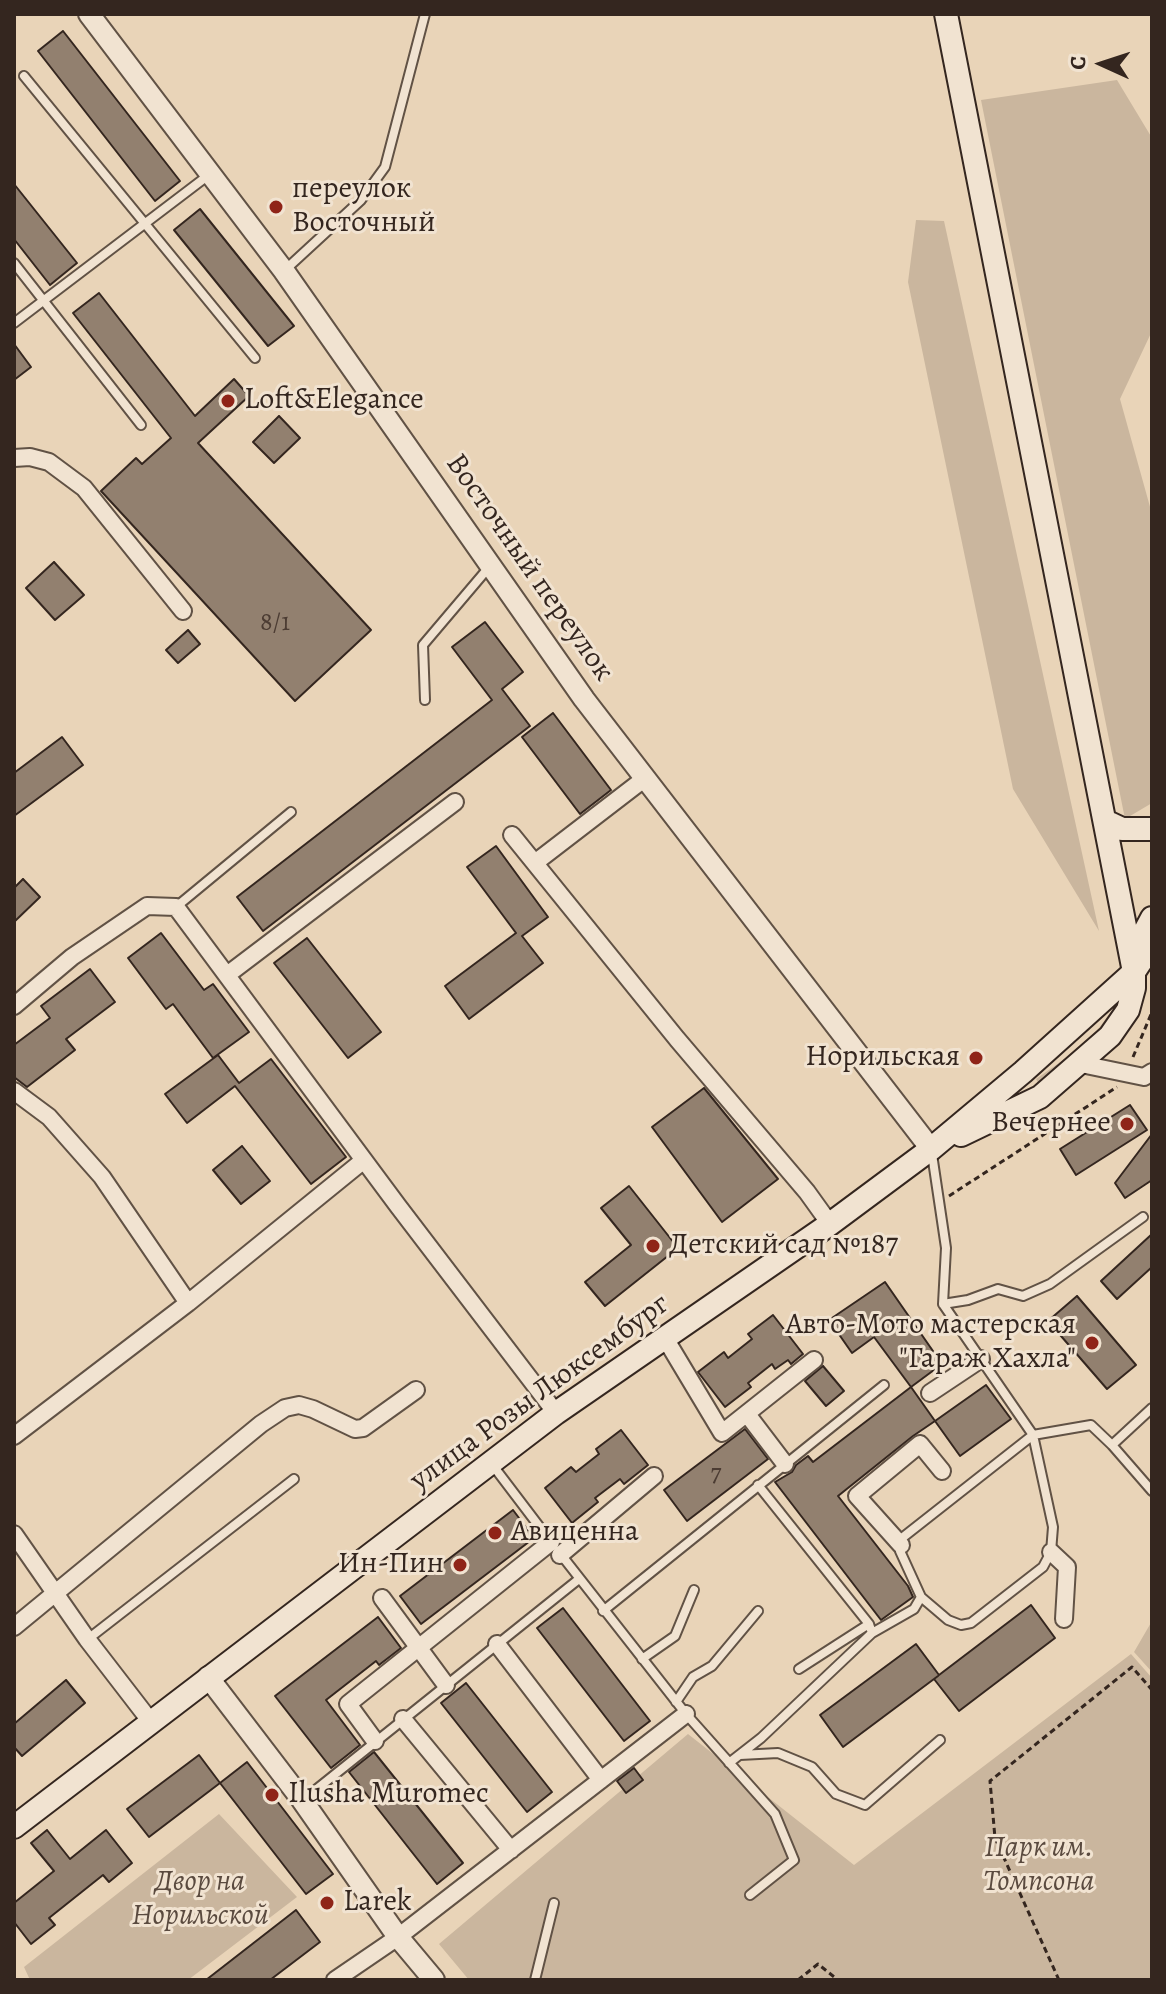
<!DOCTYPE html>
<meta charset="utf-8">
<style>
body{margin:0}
#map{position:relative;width:1166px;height:1994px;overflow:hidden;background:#e9d4b8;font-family:Alegreya,serif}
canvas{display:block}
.frame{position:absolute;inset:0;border:16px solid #34261f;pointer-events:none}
.north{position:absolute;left:1062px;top:24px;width:80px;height:80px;-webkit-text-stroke:6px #f1e3d1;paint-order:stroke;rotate:273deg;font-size:22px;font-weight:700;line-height:32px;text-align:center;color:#34261f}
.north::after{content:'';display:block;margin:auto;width:28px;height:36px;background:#34261f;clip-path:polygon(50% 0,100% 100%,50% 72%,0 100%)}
</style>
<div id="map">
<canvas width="1166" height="1994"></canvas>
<div class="frame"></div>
<div class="north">С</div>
</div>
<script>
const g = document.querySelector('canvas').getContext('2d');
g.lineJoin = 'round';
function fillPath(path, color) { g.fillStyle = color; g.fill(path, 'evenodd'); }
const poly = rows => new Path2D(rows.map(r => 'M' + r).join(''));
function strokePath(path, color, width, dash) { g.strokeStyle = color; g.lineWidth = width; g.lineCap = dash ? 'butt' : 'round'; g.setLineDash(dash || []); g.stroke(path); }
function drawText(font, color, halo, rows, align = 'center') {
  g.font = font + ' Alegreya,serif'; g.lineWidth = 6; g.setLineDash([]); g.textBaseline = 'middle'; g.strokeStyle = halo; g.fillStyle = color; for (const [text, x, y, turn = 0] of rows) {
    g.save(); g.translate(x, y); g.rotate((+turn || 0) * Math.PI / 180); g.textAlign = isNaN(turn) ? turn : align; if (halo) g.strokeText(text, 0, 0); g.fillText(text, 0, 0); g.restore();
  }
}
const green = poly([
 [1117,80,1152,138,1152,331,1120,399,1152,514,1152,803,1125,819,981,100],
 [916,220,944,221,1099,931,1013,789,908,282],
 [1123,995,1117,1011,1097,1039,1040,1086,1036,1079,1076,1051,1099,1028],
 [1152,1621,1152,1672,1134,1652],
 [1131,1654,1152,1678,1152,1980,469,1980,439,1944,688,1734,854,1865],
 [219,1814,297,1897,188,1980,30,1980,24,1967]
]);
const building = poly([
 [63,31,180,181,155,201,38,51,63,31],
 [14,184,77,263,50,285,14,239,14,184],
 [200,209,294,326,268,346,174,230,200,209],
 [99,293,195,416,234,379,249,396,198,443,371,630,295,701,101,491,136,458,142,464,171,438,73,313,99,293],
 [14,344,31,367,14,380,14,344],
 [279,416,300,438,274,463,253,442,279,416],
 [54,562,84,595,55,620,26,588,54,562],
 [485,622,523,672,502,689,530,726,263,931,237,897,492,700,452,647,485,622],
 [188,630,200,644,178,663,166,650,188,630],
 [553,713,611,790,580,814,522,737,553,713],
 [62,737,83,765,14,816,14,773,62,737],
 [496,846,548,917,522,936,543,963,469,1019,445,986,516,933,467,867,496,846],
 [23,879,40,897,14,922,14,888,23,879],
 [161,933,204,990,213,984,249,1032,213,1058,173,1004,166,1009,128,958,161,933],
 [307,938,381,1032,348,1058,274,963,307,938],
 [90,969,115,1002,66,1039,75,1050,27,1087,14,1077,14,1045,50,1018,41,1006,90,969],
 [218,1055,239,1083,271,1059,346,1157,311,1184,235,1086,187,1123,165,1094,218,1055],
 [704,1088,778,1179,722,1222,652,1127,704,1088],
 [1130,1105,1147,1130,1076,1175,1060,1149,1130,1105],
 [1152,1134,1152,1180,1125,1198,1115,1183,1152,1134],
 [242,1146,270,1181,241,1204,213,1170,242,1146],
 [629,1186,678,1248,605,1306,585,1282,631,1245,601,1208,629,1186],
 [1152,1234,1152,1267,1117,1299,1101,1281,1152,1234],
 [885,1282,942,1364,911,1387,874,1337,852,1353,829,1320,885,1282],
 [1077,1296,1136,1365,1107,1389,1048,1321,1077,1296],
 [773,1315,803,1354,791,1364,788,1360,775,1369,772,1364,748,1383,751,1387,725,1407,698,1372,724,1352,728,1358,752,1339,748,1334,773,1315],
 [823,1366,844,1391,826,1406,805,1381,823,1366],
 [986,1385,1011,1419,960,1456,935,1421,986,1385],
 [911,1387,935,1421,913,1436,838,1496,908,1586,913,1597,881,1620,775,1482,792,1472,796,1465,808,1456,813,1462,911,1387],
 [745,1429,768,1459,687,1521,664,1490,745,1429],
 [621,1430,648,1465,624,1484,620,1479,595,1498,598,1502,572,1523,545,1488,571,1467,576,1472,599,1454,596,1449,621,1430],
 [513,1510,534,1538,421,1624,400,1596,513,1510],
 [1031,1605,1055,1638,959,1711,934,1679,938,1676,843,1747,820,1715,916,1644,939,1675,1031,1605],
 [563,1608,650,1721,624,1741,537,1628,563,1608],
 [378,1617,401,1648,379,1665,376,1661,326,1700,360,1745,331,1768,275,1696,378,1617],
 [66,1680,85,1703,22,1756,14,1747,14,1724,66,1680],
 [466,1683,552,1792,527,1812,441,1703,466,1683],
 [374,1752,463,1863,437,1884,349,1772,374,1752],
 [199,1755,220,1783,149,1837,127,1809,199,1755],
 [247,1762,333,1874,306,1894,220,1783,247,1762],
 [634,1768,643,1780,626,1793,617,1781,634,1768],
 [47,1830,70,1859,106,1830,132,1863,109,1882,103,1875,49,1918,55,1925,31,1944,14,1922,14,1903,54,1871,31,1843,47,1830],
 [296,1910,320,1942,270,1980,206,1980,296,1910]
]);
const path = poly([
 [1133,1057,1152,1012],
 [949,1196,1117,1087],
 [798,1980,818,1964,838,1980],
 [1059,1980,995,1838,990,1781,1132,1667,1152,1690]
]);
const service = poly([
 [24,76,255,358],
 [14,263,141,425],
 [285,270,361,200,385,167,425,14],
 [14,323,210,174],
 [425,700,423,645,490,566],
 [176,907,291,812],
 [943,1304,968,1300,998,1289,1023,1296,1050,1284,1143,1217],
 [1112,1445,1152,1491],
 [491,1463,551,1542],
 [559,1552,686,1714,775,1814,794,1860,750,1895],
 [921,1597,948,1620,961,1625,971,1623,1043,1567,1051,1552,1053,1527,1033,1435,1091,1425,1112,1445,1152,1408],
 [603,1611,884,1385],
 [872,1633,914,1609,921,1597,900,1551,902,1538,1033,1435,943,1304,946,1248,932,1154],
 [88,1639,294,1479],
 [642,1659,675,1636,694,1590],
 [799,1669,869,1624],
 [676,1702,693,1677,712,1666,758,1611],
 [740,1755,778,1753,812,1767,836,1794,865,1805,940,1740],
 [729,1763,761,1738,872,1633,869,1624,758,1485],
 [303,1800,579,1579],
 [535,1980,554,1903]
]);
const minor = poly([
 [14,458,30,457,49,462,84,488,183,611],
 [512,835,677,1039,807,1192,830,1224],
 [536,862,644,779],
 [227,975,455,802],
 [14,1006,72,957,147,906,176,907,398,1206,556,1413],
 [1081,1064,1144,1077,1152,1072],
 [14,1091,49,1117,102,1177,188,1303],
 [665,1338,722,1433,814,1360],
 [930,1393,981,1359],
 [747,1414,785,1464],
 [14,1436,188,1303,364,1160],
 [14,1534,87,1639,151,1722],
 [901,1545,857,1496,920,1444,942,1471],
 [1051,1552,1067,1567,1064,1619],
 [560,1555,654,1476],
 [382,1598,446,1685],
 [14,1627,261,1424,285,1408,299,1405,313,1409,355,1429,363,1428,416,1390],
 [497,1644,601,1780],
 [403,1719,511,1850],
 [375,1741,348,1704,551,1542],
 [335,1980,398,1937,686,1714]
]);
const tertiary = poly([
 [89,14,284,271,584,699,931,1149],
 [208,1677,302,1800,398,1937,434,1980]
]);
const secondary = poly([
 [946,14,1134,972,1134,988,1128,1010,1110,1036,1040,1097,961,1135],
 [1105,821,1122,829,1152,829],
 [1136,959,1137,946,1152,918],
 [14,1827,556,1413,830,1224,931,1149,1023,1072,1134,972,1152,945]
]);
const markers = [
 [276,207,8,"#8f2418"],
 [228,401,8,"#8f2418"],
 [976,1058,8,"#8f2418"],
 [1127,1124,8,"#8f2418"],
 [653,1246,8,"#8f2418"],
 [1092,1343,8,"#8f2418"],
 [495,1533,8,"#8f2418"],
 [460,1565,8,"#8f2418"],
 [272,1795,8,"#8f2418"],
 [327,1903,8,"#8f2418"]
];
const numberNames = [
 ["8/1",275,624],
 ["7",716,1475]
];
const poiNames = [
 ["переулок",292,190],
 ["Восточный",292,224],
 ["Loft&Elegance",244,401],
 ["Норильская",960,1058,"right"],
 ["Вечернее",1111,1124,"right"],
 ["Детский сад №187",669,1246],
 ["Авто-Мото мастерская",1076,1326,"right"],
 ["\"Гараж Хахла\"",1076,1360,"right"],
 ["Авиценна",511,1533],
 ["Ин-Пин",444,1565,"right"],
 ["Ilusha Muromec",288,1795],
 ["Larek",343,1903]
];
const streetNames = [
 ["Восточный переулок",529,568,55],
 ["улица Розы Люксембург",540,1393,-36]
];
const parkNames = [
 ["Парк им.",1039,1849],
 ["Томпсона",1039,1883],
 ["Двор на",200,1883],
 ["Норильской",200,1917]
];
fillPath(green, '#cab69e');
fillPath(building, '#92806f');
strokePath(building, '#34261f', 2);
strokePath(service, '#615245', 12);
strokePath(minor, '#615245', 20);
strokePath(tertiary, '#615245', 24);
strokePath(secondary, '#34261f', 26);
strokePath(path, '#34261f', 3, [6, 4]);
strokePath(service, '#f1e3d1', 8);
strokePath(minor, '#f1e3d1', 16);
strokePath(tertiary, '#f1e3d1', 20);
strokePath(secondary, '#f1e3d1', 22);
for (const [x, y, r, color] of markers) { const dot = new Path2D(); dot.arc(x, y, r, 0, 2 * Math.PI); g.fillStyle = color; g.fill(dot); strokePath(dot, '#f1e3d1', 3); }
drawText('26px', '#4c3c33', null, numberNames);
drawText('30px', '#34261f', '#f1e3d1', poiNames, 'left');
drawText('30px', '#34261f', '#f1e3d1', streetNames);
drawText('italic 30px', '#5a4a3f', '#f1e3d1', parkNames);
</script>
